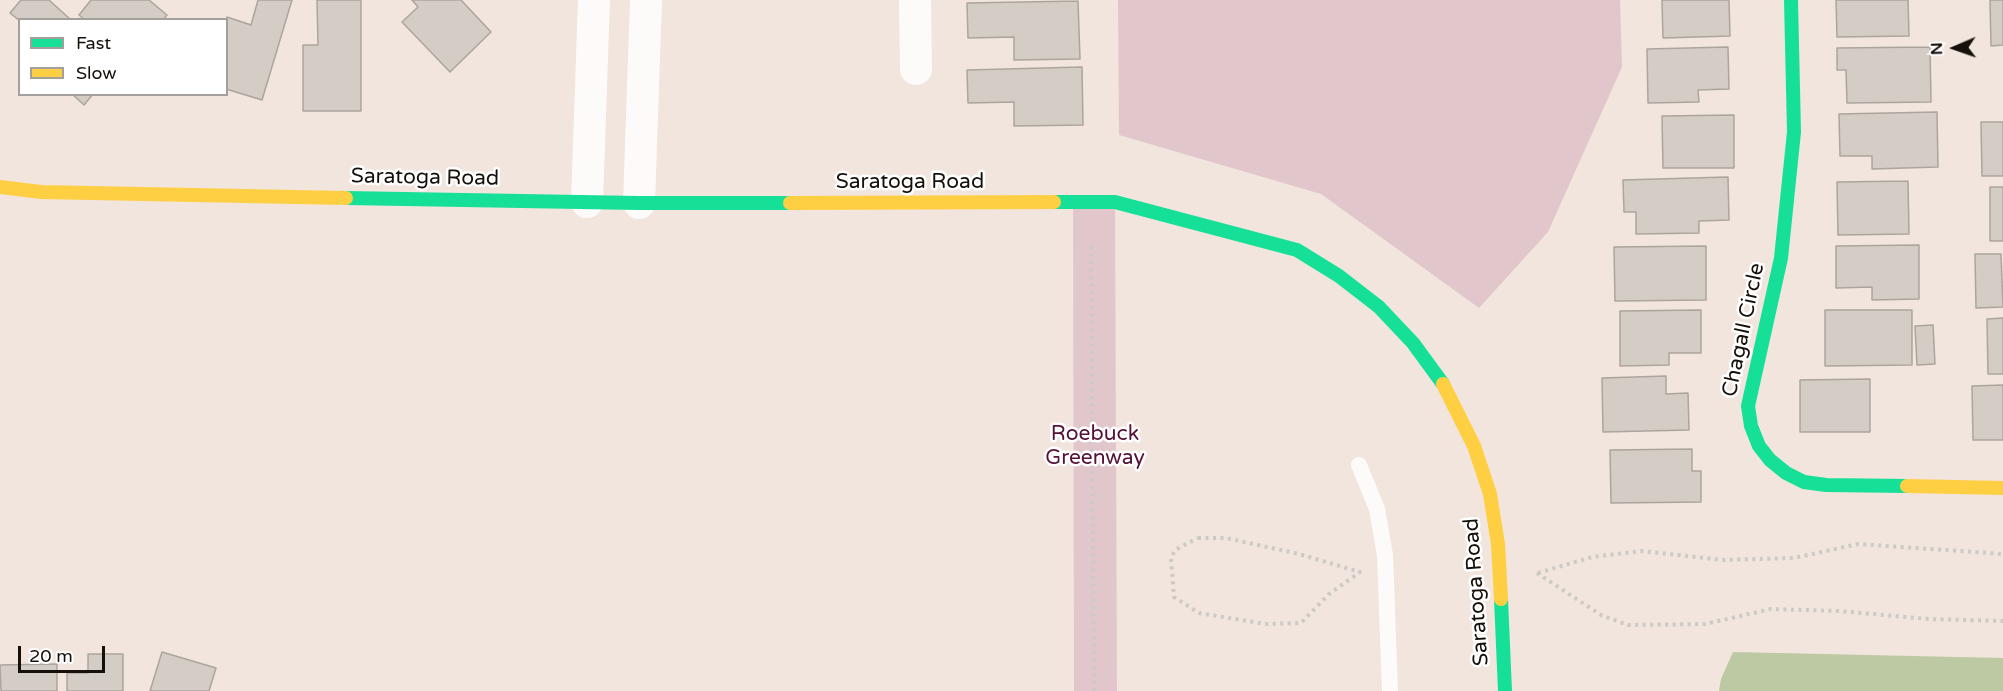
<!DOCTYPE html>
<style>
body{margin:0}
#map{position:relative;width:2003px;height:691px;overflow:hidden;background:#f1e5dd;font-family:"Varela Round",sans-serif}
canvas{display:block}
.legend{position:absolute;left:18px;top:18px;width:210px;height:78px;box-sizing:border-box;background:#fff;border:2px solid #a29f9d;margin:0;padding:8px 10px;list-style:none;font-size:18px;color:#16100a}
.legend li{display:flex;align-items:center;gap:12px;height:30px}
.legend b{width:30px;border:2px solid #a29f9d}
.north{position:absolute;left:1925px;top:18px;width:60px;height:60px;-webkit-text-stroke:4px #fff;paint-order:stroke;rotate:268deg;font-size:16px;font-weight:700;line-height:24px;text-align:center;color:#16100a}
.north::after{content:'';display:block;margin:auto;width:21px;height:27px;background:#16100a;clip-path:polygon(50% 0,100% 100%,50% 72%,0 100%)}
.scale{position:absolute;left:18px;top:646px;width:87px;height:27px;box-sizing:border-box;border:3px solid #16100a;border-top:0;padding-left:8px;font-size:18px;line-height:21px;white-space:nowrap;color:#16100a;-webkit-text-stroke:4px #fff;paint-order:stroke}
</style>
<div id="map">
<canvas width="2003" height="691"></canvas>
<ul class="legend">
<li><b style="height:8px;background:#16e098"></b>Fast</li>
<li><b style="height:8px;background:#ffcf43"></b>Slow</li>
</ul>
<div class="north">N</div>
<div class="scale">20 m</div>
</div>
<script>
const g = document.querySelector('canvas').getContext('2d');
g.lineJoin = 'round';
function fillPath(path, color) { g.fillStyle = color; g.fill(path, 'evenodd'); }
const poly = rows => new Path2D(rows.map(r => 'M' + r).join(''));
function strokePath(path, color, width, dash) { g.strokeStyle = color; g.lineWidth = width; g.lineCap = dash ? 'butt' : 'round'; g.setLineDash(dash || []); g.stroke(path); }
function drawText(font, color, halo, rows, align = 'center') {
  g.font = font + ' "Varela Round",sans-serif'; g.lineWidth = 5; g.setLineDash([]); g.textBaseline = 'middle'; g.strokeStyle = halo; g.fillStyle = color; for (const [text, x, y, turn = 0] of rows) {
    g.save(); g.translate(x, y); g.rotate((+turn || 0) * Math.PI / 180); g.textAlign = isNaN(turn) ? turn : align; if (halo) g.strokeText(text, 0, 0); g.fillText(text, 0, 0); g.restore();
  }
}
const green = poly([
 [1118,0,1620,0,1622,67,1548,232,1479,308,1321,194,1119,135],
 [1073,202,1115,202,1117,691,1074,691]
]);
const water = poly([
 [1733,652,2003,658,2003,691,1719,691,1721,679]
]);
const building = poly([
 [21,0,49,0,71,20,20,20,20,21,10,13,21,0],
 [91,0,149,0,167,15,163,20,85,20,79,15,91,0],
 [258,0,292,0,262,100,226,89,227,17,251,25,258,0],
 [317,0,361,0,361,111,303,111,303,45,318,45,317,0],
 [412,0,461,0,491,32,450,72,402,22,418,7,412,0],
 [1662,0,1729,0,1730,36,1663,38,1662,0],
 [1836,0,1908,0,1909,36,1837,37,1836,0],
 [1990,0,2003,0,2003,45,1991,46,1990,0],
 [1078,1,1080,59,1014,60,1014,37,968,38,967,3,1078,1],
 [1728,47,1729,89,1698,90,1699,102,1648,103,1647,49,1728,47],
 [1930,47,1931,102,1847,103,1846,70,1837,70,1837,48,1930,47],
 [1082,67,1083,125,1014,126,1014,102,968,103,967,70,1082,67],
 [72,94,93,94,84,105,72,94],
 [1937,112,1938,167,1872,169,1872,156,1840,156,1839,114,1937,112],
 [1734,115,1734,168,1663,168,1662,116,1734,115],
 [1981,122,2003,122,2003,176,1982,176,1981,122],
 [1728,177,1729,220,1699,221,1699,233,1636,234,1636,212,1624,212,1623,180,1728,177],
 [1908,181,1909,234,1838,235,1837,182,1908,181],
 [1990,187,2003,187,2003,241,1990,241,1990,187],
 [1919,245,1919,299,1872,300,1872,287,1836,288,1836,246,1919,245],
 [1706,246,1706,300,1615,301,1614,247,1706,246],
 [1975,254,2001,254,2003,307,1976,308,1975,254],
 [1701,310,1701,353,1669,353,1669,365,1620,366,1620,311,1701,310],
 [1825,310,1912,310,1912,365,1825,366,1825,310],
 [2003,318,2003,374,1988,374,1987,319,2003,318],
 [1933,325,1935,364,1917,365,1915,326,1933,325],
 [1666,376,1666,394,1688,393,1689,430,1603,432,1602,378,1666,376],
 [1870,379,1870,432,1800,432,1800,380,1870,379],
 [2003,385,2003,440,1973,440,1972,386,2003,385],
 [1692,449,1692,471,1701,471,1701,502,1611,503,1610,450,1692,449],
 [162,652,216,668,209,691,150,691,162,652],
 [88,654,123,654,123,691,67,691,67,673,88,673,88,654],
 [57,664,57,691,1,691,0,665,57,664]
]);
const path = poly([
 [1091,246,1094,691],
 [1198,538,1226,538,1299,554,1360,572,1329,594,1301,623,1265,624,1199,613,1174,597,1171,558,1175,550,1198,538],
 [1537,573,1601,615,1628,625,1705,624,1771,609,1839,611,1928,619,2003,621],
 [1538,573,1592,557,1642,551,1722,560,1794,558,1858,544,2003,554]
]);
const lane = poly([
 [1359,465,1377,509,1385,555,1390,691]
]);
const street = poly([
 [915,0,916,69],
 [587,202,594,0],
 [639,203,646,0]
]);
const fast = poly([
 [1791,0,1794,132,1781,258,1748,406,1751,426,1759,446,1770,460,1786,473,1804,482,1826,485,1907,486],
 [346,198,639,203,790,203],
 [1054,202,1115,202,1297,250,1339,276,1379,307,1413,343,1443,384],
 [1501,599,1505,691]
]);
const slow = poly([
 [0,187,41,192,346,198],
 [790,203,1054,202],
 [1443,384,1474,446,1490,494,1498,544,1501,599],
 [1907,486,2003,488]
]);
const streetNames = [
 ["Saratoga Road",425,178,1],
 ["Saratoga Road",910,182],
 ["Chagall Circle",1744,330,-78],
 ["Saratoga Road",1477,592,-94]
];
const parkNames = [
 ["Roebuck",1095,434],
 ["Greenway",1095,458]
];
fillPath(green, '#e1c7cc');
fillPath(water, '#bcc9a3');
fillPath(building, '#d4cdc5');
strokePath(building, '#aca59e', 1.5);
strokePath(path, '#cdc9c7', 4, [3, 4.5]);
strokePath(lane, '#fdfbfa', 16);
strokePath(street, '#fdfbfa', 32);
strokePath(fast, '#16e098', 14);
strokePath(slow, '#ffcf43', 14);
drawText('21px', '#16100a', '#fff', streetNames);
drawText('21px', '#541036', '#fff', parkNames);
</script>
